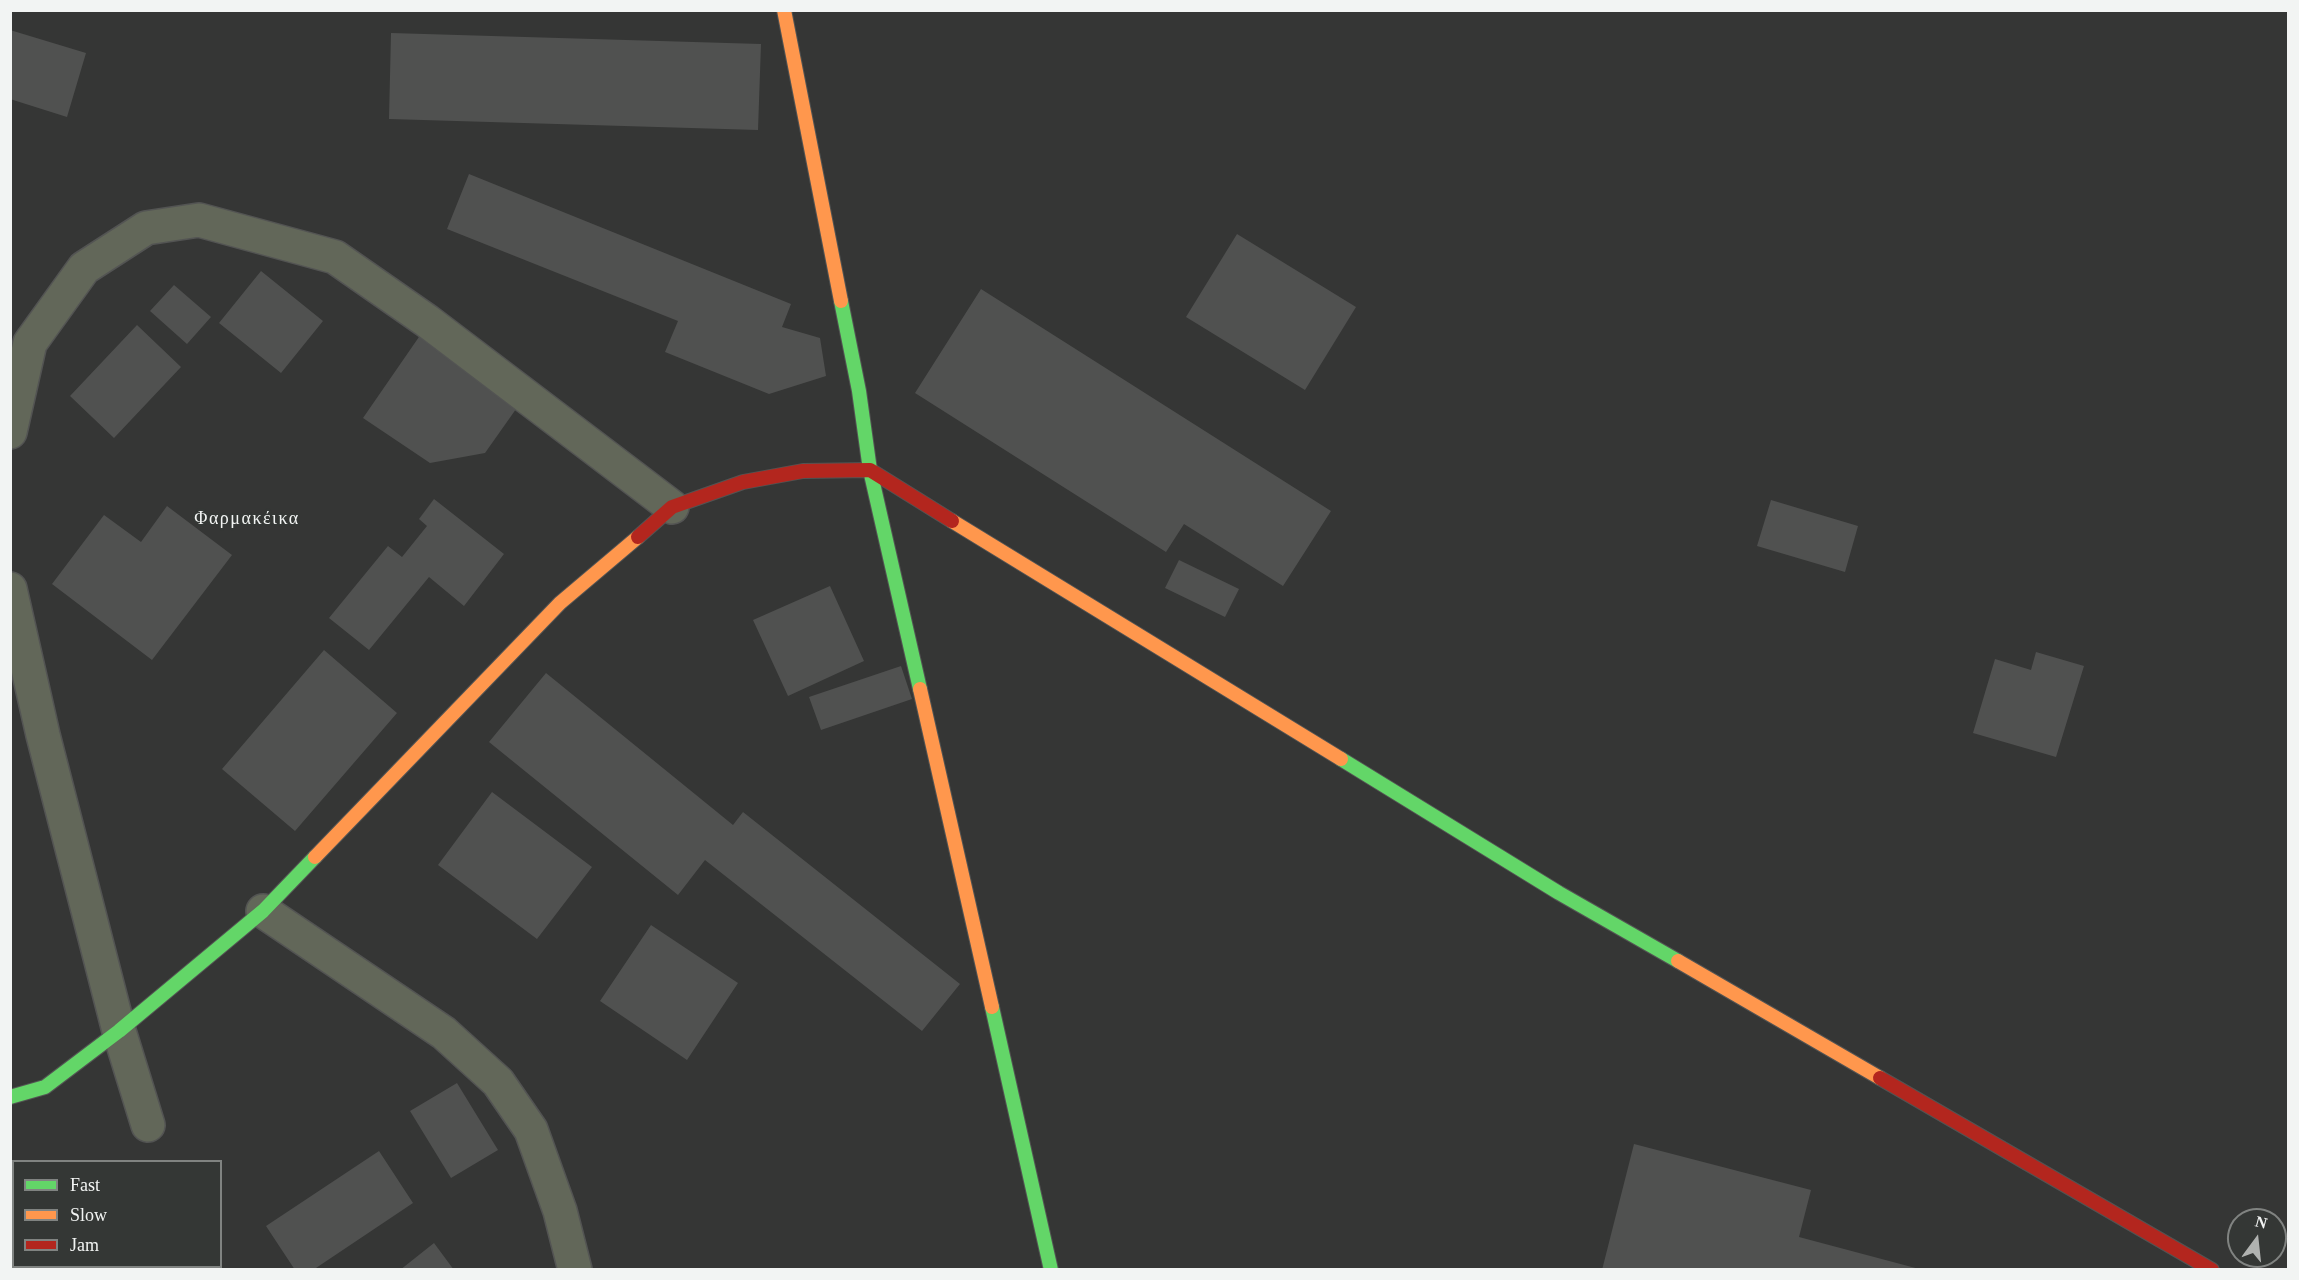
<!DOCTYPE html>
<meta charset="utf-8">
<style>
body{margin:0}
#map{position:relative;width:2299px;height:1280px;overflow:hidden;background:#353635;font-family:"Times New Roman",serif}
canvas{display:block}
.frame{position:absolute;inset:0;border:12px solid #f2f4f3;pointer-events:none}
.legend{position:absolute;left:12px;top:1160px;width:210px;height:108px;box-sizing:border-box;background:#343735;border:2px solid #808381;margin:0;padding:8px 10px;list-style:none;font-size:18px;color:#f2f4f3}
.legend li{display:flex;align-items:center;gap:12px;height:30px}
.legend b{width:30px;border:2px solid #808381}
.north{position:absolute;left:2227px;top:1208px;width:60px;height:60px;box-sizing:border-box;background:#343735;border:2px solid #808381;border-radius:50%;rotate:15deg;font-size:16px;font-weight:700;line-height:24px;text-align:center;color:#f2f4f3}
.north::after{content:'';display:block;margin:auto;width:21px;height:27px;background:#b0b2b0;clip-path:polygon(50% 0,100% 100%,50% 72%,0 100%)}
</style>
<div id="map">
<canvas width="2299" height="1280"></canvas>
<div class="frame"></div>
<ul class="legend">
<li><b style="height:8px;background:#63d668"></b>Fast</li>
<li><b style="height:8px;background:#ff974d"></b>Slow</li>
<li><b style="height:8px;background:#b3261e"></b>Jam</li>
</ul>
<div class="north">N</div>
</div>
<script>
const g = document.querySelector('canvas').getContext('2d');
g.lineJoin = 'round';
function fillPath(path, color) { g.fillStyle = color; g.fill(path, 'evenodd'); }
const poly = rows => new Path2D(rows.map(r => 'M' + r).join(''));
function strokePath(path, color, width, dash) { g.strokeStyle = color; g.lineWidth = width; g.lineCap = dash ? 'butt' : 'round'; g.setLineDash(dash || []); g.stroke(path); }
function drawText(font, color, halo, rows, align = 'center') {
  g.font = font + ' "Times New Roman",serif'; g.lineWidth = 4.5; g.setLineDash([]); g.textBaseline = 'middle'; g.strokeStyle = halo; g.fillStyle = color; for (const [text, x, y, turn = 0] of rows) {
    g.save(); g.translate(x, y); g.rotate((+turn || 0) * Math.PI / 180); g.textAlign = isNaN(turn) ? turn : align; if (halo) g.strokeText(text, 0, 0); g.fillText(text, 0, 0); g.restore();
  }
}
const building = poly([
 [10,30,86,53,67,117,10,99],
 [391,33,761,44,758,130,389,119],
 [469,174,791,304,782,327,820,338,826,376,769,394,665,352,678,321,447,229],
 [1237,234,1356,307,1305,390,1186,317],
 [261,271,323,321,281,373,219,323],
 [174,285,211,317,187,344,150,311],
 [981,289,1331,511,1283,586,1184,524,1166,552,915,393],
 [137,325,181,367,114,438,70,396],
 [421,334,521,402,485,453,430,463,363,418],
 [434,499,504,554,464,606,429,577,369,650,329,618,388,546,402,557,427,526,419,519],
 [1771,500,1858,526,1845,572,1757,546],
 [167,506,232,555,152,660,52,584,104,515,141,542],
 [1179,560,1239,589,1225,617,1165,588],
 [830,586,864,661,788,696,753,620],
 [324,650,397,713,295,831,222,769],
 [2036,652,2084,666,2056,757,1973,733,1995,659,2031,670],
 [901,666,912,699,821,730,809,697],
 [546,673,733,825,743,812,960,984,922,1031,705,860,678,895,489,742],
 [492,792,592,867,537,939,438,865],
 [651,925,738,983,687,1060,600,1001],
 [457,1083,498,1150,451,1178,410,1111],
 [1634,1144,1811,1190,1799,1237,1923,1270,1602,1270],
 [379,1151,413,1203,313,1270,295,1270,266,1226],
 [434,1243,454,1270,400,1270]
]);
const street = poly([
 [10,432,30,343,84,268,146,228,199,220,335,257,427,321,672,507],
 [10,589,43,735,119,1031,148,1125],
 [263,911,444,1033,498,1082,531,1130,560,1211,575,1270]
]);
const fast = poly([
 [841,301,859,391,870,470,920,689],
 [1341,759,1559,893,1678,961],
 [992,1007,1051,1270],
 [10,1097,45,1087,119,1031,263,911,315,857]
]);
const slow = poly([
 [784,10,841,301],
 [952,521,1341,759],
 [920,689,992,1007],
 [315,857,560,603,638,537],
 [1678,961,1880,1078]
]);
const jam = poly([
 [638,537,672,507,743,482,803,471,870,470,952,521],
 [1880,1078,2212,1270]
]);
const neighbourhoodNames = [
 ["Φαρμακέικα",247,519]
];
fillPath(building, '#505150');
strokePath(street, '#535453', 36);
strokePath(fast, '#535453', 16);
strokePath(slow, '#535453', 16);
strokePath(jam, '#535453', 16);
strokePath(street, '#626759', 33);
strokePath(fast, '#63d668', 14);
strokePath(slow, '#ff974d', 14);
strokePath(jam, '#b3261e', 14);
g.letterSpacing = '1.5px';
drawText('18px', '#f2f4f3', '#343735', neighbourhoodNames);
g.letterSpacing = '0px';
</script>
